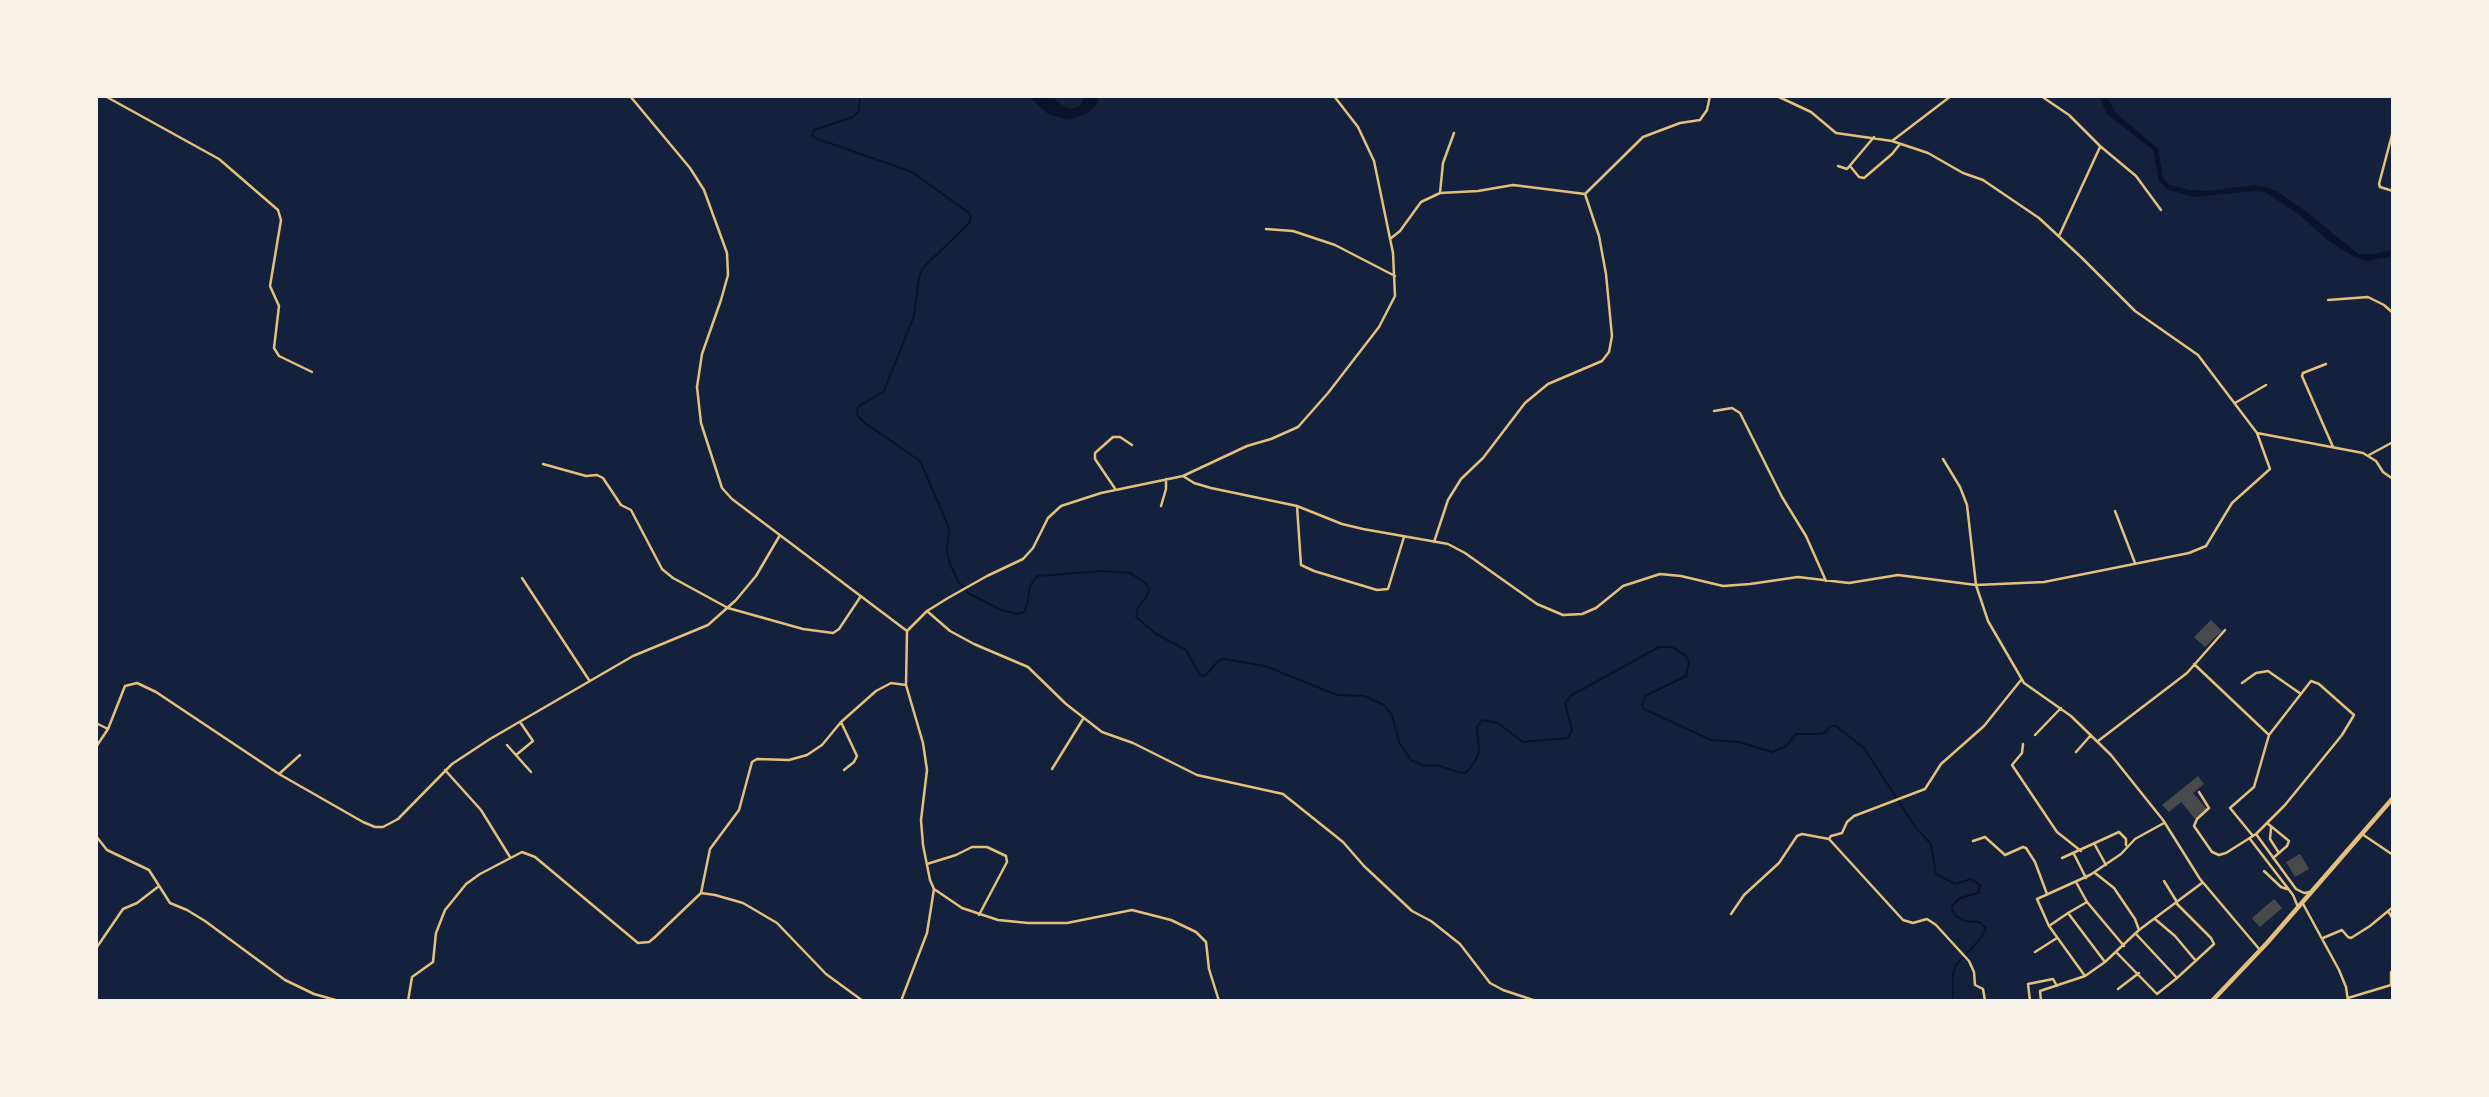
<!DOCTYPE html>
<style>
body{margin:0}
#map{position:relative;width:2489px;height:1097px;overflow:hidden;background:#14213d;font-family:"PT Sans",sans-serif}
canvas{display:block}
.frame{position:absolute;inset:0;border:98px solid #f6f1e7;pointer-events:none}
</style>
<div id="map">
<canvas width="2489" height="1097"></canvas>
<div class="frame"></div>
</div>
<script>
const g = document.querySelector('canvas').getContext('2d');
g.lineJoin = 'round';
function fillPath(path, color) { g.fillStyle = color; g.fill(path, 'evenodd'); }
const poly = rows => new Path2D(rows.map(r => 'M' + r).join(''));
function strokePath(path, color, width, dash) { g.strokeStyle = color; g.lineWidth = width; g.lineCap = dash ? 'butt' : 'round'; g.setLineDash(dash || []); g.stroke(path); }
const water = poly([
 [1028,96,1051,96,1065,107,1071,109,1080,106,1084,96,1099,96,1098,102,1088,113,1069,120,1048,114],
 [2099,96,2107,96,2115,112,2158,149,2163,178,2169,185,2190,190,2208,191,2254,185,2266,187,2276,191,2307,212,2358,254,2374,254,2393,250,2393,256,2367,261,2354,257,2327,240,2300,215,2265,192,2254,191,2194,197,2168,190,2159,181,2153,150,2107,114]
]);
const stream = poly([
 [860,96,859,111,853,117,814,130,812,135,815,138,912,172,969,213,971,217,969,223,923,268,919,277,914,316,884,391,858,407,857,411,858,416,865,423,920,461,949,528,947,551,950,564,958,581,968,593,1001,610,1018,614,1024,612,1027,606,1030,586,1037,576,1103,571,1130,573,1146,583,1149,589,1147,596,1138,607,1136,617,1156,634,1186,650,1200,675,1205,676,1218,661,1224,659,1265,666,1337,695,1364,696,1384,705,1392,715,1399,742,1411,760,1424,766,1437,765,1458,772,1466,773,1475,761,1479,752,1477,727,1482,720,1498,723,1523,742,1568,738,1572,730,1565,703,1572,695,1659,647,1672,647,1685,655,1689,662,1686,676,1645,696,1642,705,1644,709,1711,740,1739,742,1772,752,1786,746,1796,734,1819,734,1825,733,1830,726,1836,726,1864,748,1916,828,1931,844,1936,874,1955,884,1971,879,1980,885,1978,893,1960,898,1952,906,1952,910,1956,916,1964,921,1979,922,1986,928,1981,938,1956,965,1953,974,1953,1001]
]);
const building = poly([
 [2211,620,2222,631,2205,647,2194,637],
 [2198,776,2204,784,2193,793,2207,809,2195,819,2181,802,2169,812,2162,805],
 [2300,854,2309,869,2295,877,2286,862],
 [2274,899,2282,908,2260,927,2252,918]
]);
const minor = poly([
 [105,96,219,159,278,210,281,220,270,286,279,306,274,348,279,356,312,372],
 [630,96,690,168,704,190,727,253,728,275,721,300,702,354,697,387,701,423,722,488,732,499,907,631],
 [1777,96,1811,112,1836,133,1892,141,1928,153,1963,173,1983,180,2039,218,2081,257,2135,311,2198,355,2257,433,2363,453,2376,461,2383,472,2393,479],
 [2041,96,2069,115,2100,146,2136,176,2161,210],
 [2393,131,2379,184,2380,187,2393,191],
 [1892,141,1951,96],
 [1838,166,1847,169,1874,137],
 [1850,166,1859,177,1864,178,1892,154,1900,144],
 [1440,193,1443,163,1454,133],
 [1266,229,1293,231,1335,245,1395,276],
 [2059,236,2100,147],
 [1390,239,1400,231,1421,202,1440,193,1478,191,1513,185,1585,194,1643,137,1680,123,1700,120,1707,110,1710,96],
 [2328,300,2368,297,2384,305,2393,313],
 [2326,364,2303,373,2302,376,2333,447],
 [2235,403,2266,385],
 [1714,411,1732,408,1740,413,1782,497,1806,536,1826,581],
 [2369,455,2393,442],
 [1943,459,1960,487,1967,505,1976,585,2044,582,2189,553,2206,546,2232,503,2270,469,2257,433],
 [543,464,586,476,597,475,603,478,621,505,631,510,662,569,673,578,728,608,803,629,833,633,839,629,861,596],
 [1183,476,1194,483,1211,488,1297,506,1342,524,1363,529,1448,544,1465,553,1537,604,1563,615,1582,614,1596,608,1623,586,1660,574,1681,576,1723,586,1750,584,1798,577,1849,583,1898,575,1976,585,1988,621,2024,683,2071,716,2111,755,2163,820,2200,879,2260,950],
 [1116,490,1095,459,1095,453,1113,437,1120,437,1132,445],
 [1161,506,1166,489,1166,479],
 [1297,506,1301,565,1314,571,1377,590,1388,589,1404,537],
 [2115,511,2135,563],
 [1434,542,1448,500,1461,479,1483,458,1525,403,1548,384,1602,361,1609,352,1612,336,1606,274,1599,236,1585,194],
 [522,578,589,680],
 [927,611,950,631,974,644,1028,667,1066,704,1102,732,1133,743,1197,775,1283,794,1343,842,1364,866,1412,911,1431,921,1460,944,1490,983,1503,990,1536,1001],
 [2194,664,2269,735,2254,787,2230,808,2253,836],
 [2242,683,2256,673,2268,671,2301,694],
 [96,723,108,729],
 [2035,735,2061,708],
 [2098,741,2187,673,2225,630],
 [2023,744,2022,753,2012,765,2057,832,2081,851],
 [507,745,531,772],
 [96,747,108,729,125,686,137,683,156,692,279,774,363,822,375,827,383,827,398,819,452,764,490,739,633,656,708,625,736,600,756,576,780,535],
 [2076,752,2091,735],
 [516,755,533,741,520,722],
 [1052,769,1083,719],
 [445,770,481,810,510,857],
 [844,770,854,762,857,756,841,722,876,691,891,683,906,685],
 [279,774,300,755],
 [2199,792,2209,808,2197,819,2194,826,2212,852,2219,855,2226,853,2256,834,2285,805,2342,735,2354,715,2319,684,2311,681,2269,735],
 [2267,823,2289,841,2287,846,2273,858],
 [2271,828,2270,839,2279,853],
 [2256,834,2296,889,2304,893,2310,892],
 [2362,834,2393,855],
 [96,836,107,850,149,870,170,903,187,910,205,921,285,980,314,994,339,1001],
 [1829,839,1831,836,1842,833,1847,822,1854,816,1925,789,1941,764,1984,726,2021,680],
 [2250,839,2293,895,2298,907],
 [1973,841,1985,837,2005,855,2023,847,2026,848,2035,862,2047,894],
 [2095,845,2106,865],
 [2074,854,2086,878],
 [2062,858,2119,832,2126,839,2126,845],
 [927,864,956,855,972,847,987,847,1006,856,1007,862,979,915],
 [2264,871,2281,887,2287,889],
 [2095,873,2114,888,2135,919,2139,930],
 [2164,881,2177,902],
 [2076,882,2087,902,2124,946],
 [701,893,710,849,739,810,752,762,757,759,789,760,807,755,822,745,841,722],
 [2087,902,2068,913,2105,962],
 [2302,902,2339,970,2346,987,2348,1001],
 [2176,903,2211,938,2214,944,2177,978],
 [2388,911,2393,919],
 [1731,914,1744,895,1779,863,1797,836,1802,834,1829,839,1903,920,1913,923,1927,919,1936,925,1969,961,1974,972,1975,985,1983,989,1985,1001],
 [2155,919,2175,936,2196,961],
 [2049,926,2068,913],
 [2323,938,2342,930,2348,937,2351,938,2370,926,2393,907],
 [97,947,123,909,137,903,159,886],
 [2035,952,2057,938],
 [2117,953,2157,994,2177,978,2136,934],
 [2085,976,2049,926,2037,899,2090,875,2121,854,2135,839,2164,823],
 [2118,989,2139,973],
 [2348,998,2391,985,2391,972],
 [408,1001,412,977,433,962,436,933,445,910,454,899,466,884,480,874,522,852,535,857,638,943,649,942,654,938,701,893,715,895,743,903,777,923,826,974,863,1001],
 [901,1001,927,933,934,889],
 [1219,1001,1209,969,1206,942,1196,932,1171,920,1132,910,1067,923,1028,923,998,920,962,908,934,889,930,880,923,845,921,820,927,770,923,743,906,685,907,631,927,611,948,598,987,576,1023,559,1033,548,1048,518,1061,506,1101,493,1183,476,1247,446,1271,439,1298,427,1328,393,1379,327,1395,296,1393,253,1374,161,1358,127,1334,96],
 [2030,1001,2028,984,2053,979,2057,986],
 [2041,1001,2040,991,2085,976,2105,962,2139,930,2202,883]
]);
const trunk = poly([
 [2212,1001,2267,943,2393,798]
]);
fillPath(water, '#0b132b');
strokePath(stream, '#0b132b', 2);
fillPath(building, '#48494c');
strokePath(minor, '#e5c07b', 2.5);
strokePath(trunk, '#e5c07b', 4.5);
</script>
